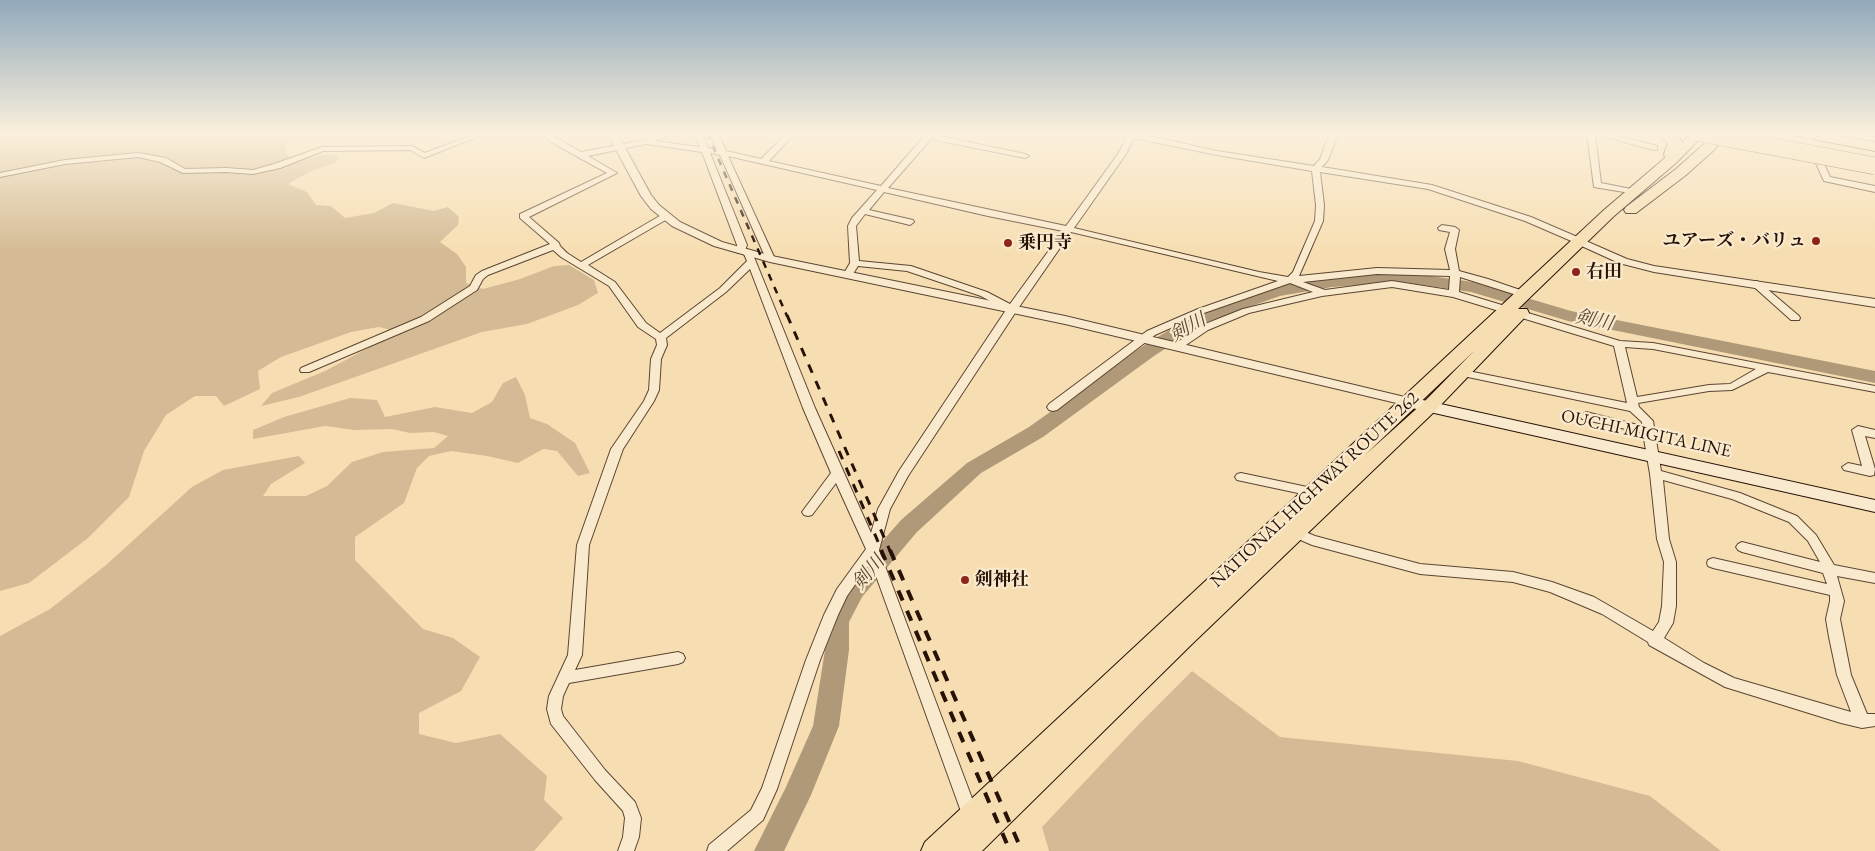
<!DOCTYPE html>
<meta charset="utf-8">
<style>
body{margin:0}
canvas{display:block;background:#f7deb2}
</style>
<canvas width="1875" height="851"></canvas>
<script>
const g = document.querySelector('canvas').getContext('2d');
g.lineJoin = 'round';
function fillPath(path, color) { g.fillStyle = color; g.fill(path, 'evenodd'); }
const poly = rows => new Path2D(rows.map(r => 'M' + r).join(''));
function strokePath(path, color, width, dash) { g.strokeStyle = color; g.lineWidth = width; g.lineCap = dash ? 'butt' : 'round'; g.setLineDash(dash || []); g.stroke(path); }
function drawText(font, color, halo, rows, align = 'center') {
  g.font = font + ' "EB Garamond","Noto Serif JP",serif'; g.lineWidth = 4.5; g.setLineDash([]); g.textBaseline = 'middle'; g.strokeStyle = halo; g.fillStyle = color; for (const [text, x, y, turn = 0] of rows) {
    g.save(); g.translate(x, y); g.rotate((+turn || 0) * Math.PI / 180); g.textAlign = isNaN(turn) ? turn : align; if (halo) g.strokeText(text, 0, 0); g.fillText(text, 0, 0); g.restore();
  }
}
const green = poly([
 [0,133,296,133,299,134,287,143,285,152,294,162,321,155,337,155,337,162,309,172,288,184,307,192,316,205,331,206,345,218,374,213,393,203,434,211,448,207,459,217,458,225,440,242,457,254,466,267,466,283,483,289,520,279,554,266,569,265,594,280,598,293,578,305,527,324,482,332,299,397,261,406,272,393,325,371,398,332,379,327,351,332,281,357,258,371,260,389,224,406,216,396,195,396,166,415,144,451,129,497,88,538,29,583,0,591],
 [516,377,525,395,530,418,547,424,575,443,590,473,578,476,557,451,543,449,518,463,487,456,451,451,429,456,417,468,404,503,355,537,355,560,423,629,453,638,480,657,461,691,419,713,419,734,456,743,500,734,547,776,544,800,563,818,534,851,0,851,0,636,50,609,106,565,192,487,223,470,299,456,305,463,271,484,263,496,306,496,327,486,352,462,383,452,434,448,448,436,434,432,410,433,392,429,354,430,325,426,253,439,253,430,284,417,350,398,377,400,385,417,435,407,472,413,492,402,503,383],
 [1192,671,1280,737,1518,761,1650,796,1721,851,1049,851,1042,827,1140,723]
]);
const river = poly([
 [1402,272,1473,282,1571,311,1875,371,1875,383,1568,321,1471,292,1402,282,1332,287,1280,296,1207,322,1154,356,1043,437,981,473,917,532,862,597,849,622,849,650,839,726,811,795,784,851,754,851,786,787,813,726,825,650,825,622,845,584,901,520,967,463,1029,427,1140,348,1195,314,1277,286,1332,277,1402,272]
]);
const minor = poly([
 [477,133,487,133,424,158,410,150,323,151,280,168,253,174,226,172,183,173,160,162,138,157,65,164,0,177,0,173,65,160,138,153,166,158,185,169,226,168,253,170,274,164,322,147,412,146,425,153,477,133],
 [543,133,551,133,555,137,581,152,644,140,662,133,672,133,655,141,700,147,694,133,702,133,708,148,717,150,710,133,718,133,726,151,761,159,787,133,795,133,769,161,881,186,926,134,936,133,935,135,1025,154,1029,156,1025,158,931,139,888,188,1066,226,1118,154,1127,137,1118,135,1117,133,1137,133,1217,151,1314,166,1320,159,1330,133,1338,133,1328,160,1322,167,1432,185,1531,217,1582,239,1582,243,1576,243,1525,221,1428,189,1320,172,1324,205,1323,221,1299,276,1377,268,1450,270,1445,249,1450,232,1439,230,1438,228,1442,225,1455,227,1459,230,1455,249,1459,271,1488,279,1526,292,1528,294,1523,297,1460,277,1459,292,1620,341,1653,343,1875,386,1875,392,1768,372,1732,390,1709,391,1638,403,1639,407,1653,421,1661,471,1740,493,1797,516,1816,535,1834,565,1875,573,1875,583,1837,576,1844,601,1840,619,1851,675,1867,714,1875,714,1875,726,1862,728,1841,723,1725,687,1649,645,1648,642,1602,614,1550,592,1513,582,1420,574,1312,545,1287,534,1285,531,1287,528,1291,526,1315,536,1420,564,1513,572,1552,582,1594,597,1653,631,1659,622,1662,606,1664,562,1657,539,1650,474,1643,433,1582,419,1580,416,1586,412,1642,426,1642,422,1630,411,1463,376,1458,373,1463,370,1627,403,1614,346,1453,297,1392,287,1322,296,1249,313,1208,330,1180,349,1176,350,1171,347,1200,326,1243,309,1313,292,1290,283,1204,313,1155,335,1057,410,1053,411,1049,410,1047,407,1049,404,1147,331,1198,309,1278,281,1071,232,1017,310,908,476,890,509,879,550,979,817,977,822,971,825,965,822,963,817,871,562,847,596,838,615,820,660,777,789,763,820,727,851,707,851,709,845,751,810,762,788,806,660,824,615,837,589,866,549,836,483,812,515,808,516,804,515,802,512,831,473,803,408,750,269,726,292,666,338,667,345,661,359,659,390,654,401,623,449,589,545,582,655,575,670,678,652,683,654,685,658,683,662,678,664,569,683,563,696,561,709,563,716,605,770,635,802,641,818,639,837,634,851,618,851,623,837,625,818,623,811,595,780,551,724,547,709,549,696,568,655,577,545,611,449,644,401,649,390,651,359,657,345,656,339,638,327,609,286,561,257,553,250,488,275,483,279,477,290,429,321,309,372,301,372,300,370,301,368,421,317,470,286,476,275,482,271,550,244,520,218,520,214,607,173,549,141,543,133],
 [1134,138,1217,155,1312,171,1316,205,1315,221,1293,272,1288,277,1259,272,1074,228,1126,154,1134,138],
 [646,144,702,152,737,245,738,253,744,253,747,245,710,153,720,155,767,261,773,261,775,259,728,156,877,190,852,218,848,226,850,263,843,275,845,277,851,277,858,266,907,271,981,296,1006,310,899,471,878,509,871,533,815,408,752,252,746,252,744,254,747,261,720,288,660,333,646,323,615,282,588,265,669,218,669,214,663,214,581,262,567,253,560,246,559,243,529,217,617,173,588,156,646,144],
 [884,192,988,216,1063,231,1010,304,987,292,911,266,859,261,856,226,865,214,910,225,914,222,913,220,869,210,884,192],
 [1377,274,1450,276,1449,290,1392,281,1325,290,1303,282,1377,274],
 [1625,347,1653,349,1756,369,1730,384,1709,385,1637,397,1625,347],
 [1663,480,1732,499,1789,522,1808,541,1820,562,1742,542,1738,544,1736,547,1738,550,1742,552,1823,573,1827,584,1713,558,1708,560,1707,563,1708,566,1713,568,1830,595,1830,601,1826,619,1829,637,1837,675,1851,712,1734,678,1704,663,1664,638,1673,623,1676,606,1676,562,1669,539,1663,480],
 [1587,133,1606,133,1657,146,1657,150,1654,150,1595,134,1601,183,1636,190,1636,194,1594,187,1587,133],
 [1812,133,1822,133,1805,143,1798,141,1812,133],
 [1835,133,1852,133,1875,137,1875,141,1839,135,1835,133],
 [1816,159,1822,159,1830,177,1875,186,1875,192,1824,181,1815,161,1816,159],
 [1756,281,1759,282,1799,316,1800,318,1799,320,1791,320,1753,286,1751,284,1756,281],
 [1858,426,1875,430,1875,438,1865,436,1875,469,1874,475,1870,476,1844,470,1842,467,1848,463,1862,466,1852,430,1858,426],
 [1241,473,1312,488,1316,489,1318,492,1316,495,1312,496,1237,480,1235,477,1237,474,1241,473]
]);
const tertiary = poly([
 [607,133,617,133,651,195,659,205,680,222,722,242,772,256,1065,316,1409,398,1414,399,1416,402,1414,405,1409,406,1065,324,770,262,714,246,672,226,651,209,641,196,607,133],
 [1579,238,1627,259,1654,266,1875,299,1875,307,1654,272,1619,263,1575,243,1573,241,1575,239,1579,238]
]);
const secondary = poly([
 [1409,397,1875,500,1875,512,1403,406,1401,402,1403,398,1409,397]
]);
const trunk = poly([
 [1656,133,1671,133,1680,138,1682,143,1692,133,1705,133,1677,162,1614,216,1518,309,1527,309,1529,313,1435,411,1192,644,982,851,921,851,925,842,1604,210,1665,158,1664,154,1668,143,1656,133],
 [1474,351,1423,403,1365,455,1474,351],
 [1713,133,1726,133,1714,150,1686,175,1636,213,1626,213,1624,210,1626,207,1676,169,1704,144,1713,133],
 [1751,133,1776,133,1875,152,1875,160,1757,137,1752,136,1751,133]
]);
const railFar2 = poly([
 [707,133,787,316]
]);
const railFar1 = poly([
 [787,315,890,551],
 [839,451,882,551]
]);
const rail = poly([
 [881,550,1010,851],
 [890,550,1022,851]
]);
const motorwayBridge = poly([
 [1700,133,1875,166]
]);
const markers = [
 [1816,241,5,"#8f2418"],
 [1008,243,5,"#8f2418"],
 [1576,272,5,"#8f2418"],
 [965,580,5,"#8f2418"]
];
const poiNames = [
 ["ユアーズ・バリュ",1806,241,"right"],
 ["乗円寺",1018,243],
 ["右田",1586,272],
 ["剣神社",975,580]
];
const streetNames = [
 ["OUCHI MIGITA LINE",1646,434,12],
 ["NATIONAL HIGHWAY ROUTE 262",1315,490,-43]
];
const waterNames = [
 ["剣川",1594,321,12],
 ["剣川",1188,328,-29],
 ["剣川",869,573,-50]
];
fillPath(green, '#d4bb95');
fillPath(river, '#b09978');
strokePath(minor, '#5b4532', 2);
strokePath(tertiary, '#5b4532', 2);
strokePath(secondary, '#271207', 2);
strokePath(trunk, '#271207', 2);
fillPath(minor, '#faeacd');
fillPath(tertiary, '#faeacd');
fillPath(secondary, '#faeacd');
fillPath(trunk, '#f7deb2');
strokePath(railFar2, '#271207', 2.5, [7, 7]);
strokePath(railFar1, '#271207', 3, [9, 9]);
strokePath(rail, '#271207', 4, [11, 11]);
strokePath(motorwayBridge, '#271207', 18, []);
strokePath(motorwayBridge, '#f7deb2', 17);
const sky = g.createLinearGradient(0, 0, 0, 252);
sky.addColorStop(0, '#91a9bb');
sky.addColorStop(0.53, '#fbf0dc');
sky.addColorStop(1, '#fbf0dc00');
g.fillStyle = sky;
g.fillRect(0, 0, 1875, 252);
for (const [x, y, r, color] of markers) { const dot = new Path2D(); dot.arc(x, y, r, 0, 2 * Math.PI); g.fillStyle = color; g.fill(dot); strokePath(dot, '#faeacd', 2); }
drawText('bold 18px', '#271207', '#faeacd', poiNames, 'left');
drawText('18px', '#271207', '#faeacd', streetNames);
drawText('italic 19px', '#5e4834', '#faeacd', waterNames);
</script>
